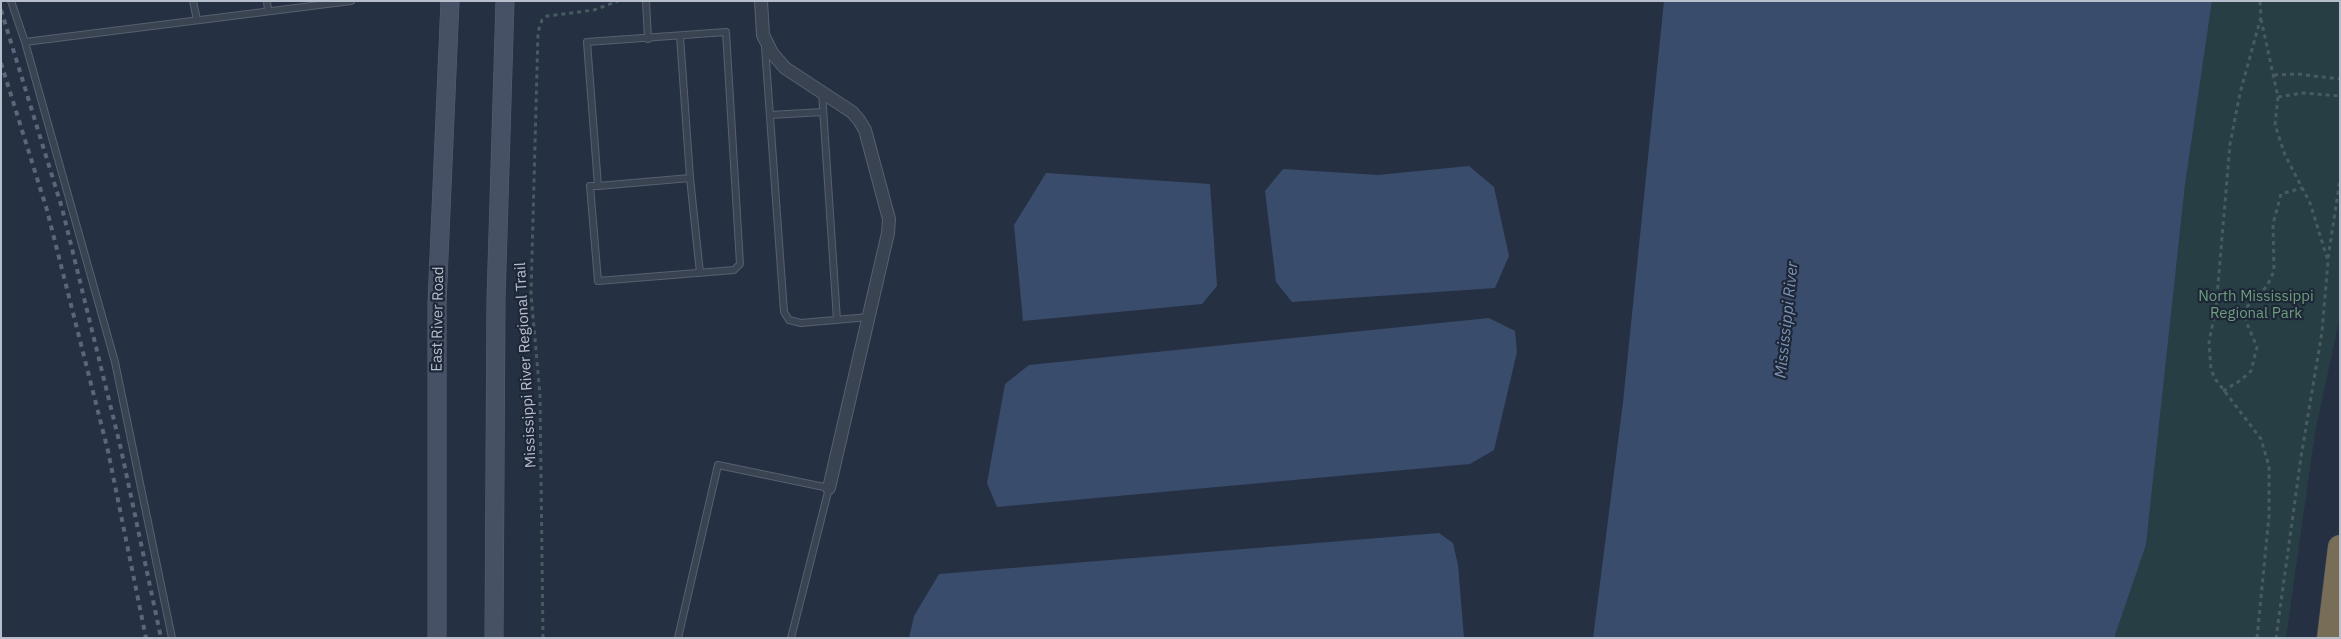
<!DOCTYPE html>
<style>
body{margin:0}
#map{position:relative;width:2341px;height:639px;overflow:hidden;background:#253043;font-family:"IBM Plex Sans",sans-serif}
canvas{display:block}
.frame{position:absolute;inset:0;border:2px solid #b7becc;pointer-events:none}
</style>
<div id="map">
<canvas width="2341" height="639"></canvas>
<div class="frame"></div>
</div>
<script>
const g = document.querySelector('canvas').getContext('2d');
g.lineJoin = 'round';
function fillPath(path, color) { g.fillStyle = color; g.fill(path, 'evenodd'); }
const poly = rows => new Path2D(rows.map(r => 'M' + r).join(''));
function strokePath(path, color, width, dash) { g.strokeStyle = color; g.lineWidth = width; g.lineCap = dash ? 'butt' : 'round'; g.setLineDash(dash || []); g.stroke(path); }
function drawText(font, color, halo, rows, align = 'center') {
  g.font = font + ' "IBM Plex Sans",sans-serif'; g.lineWidth = 4.5; g.setLineDash([]); g.textBaseline = 'middle'; g.strokeStyle = halo; g.fillStyle = color; for (const [text, x, y, turn = 0] of rows) {
    g.save(); g.translate(x, y); g.rotate((+turn || 0) * Math.PI / 180); g.textAlign = isNaN(turn) ? turn : align; if (halo) g.strokeText(text, 0, 0); g.fillText(text, 0, 0); g.restore();
  }
}
const green = poly([
 [2212,1,2340,1,2340,316,2315,433,2286,638,2114,638,2146,545,2185,185]
]);
const water = poly([
 [1664,1,2212,1,2185,185,2146,545,2114,638,1593,638,1623,402],
 [1469,166,1494,187,1509,256,1495,288,1292,302,1276,282,1265,191,1283,169,1378,175],
 [1046,173,1210,184,1217,286,1202,304,1023,321,1014,225],
 [1489,318,1515,331,1517,352,1494,450,1470,464,997,507,987,483,1005,384,1029,365],
 [1439,533,1453,543,1458,565,1464,638,909,638,914,616,939,574]
]);
const path = poly([
 [2261,19,2278,97,2275,125,2285,155,2310,203,2328,261,2322,332,2301,457,2276,638],
 [2274,75,2297,74,2340,79],
 [2278,97,2303,93,2340,96],
 [2328,258,2340,180],
 [2223,391,2241,380,2251,371,2257,347,2242,312,2267,286,2274,271,2273,224,2281,194,2302,188],
 [543,638,540,395,531,294,538,32,542,20,547,16,594,10,618,1],
 [2257,638,2269,516,2269,466,2261,439,2216,380,2211,370,2209,342,2216,308,2230,144,2240,93,2261,17,2260,1]
]);
const lane = poly([
 [11,1,25,42,115,362,172,638],
 [193,1,197,20],
 [267,1,268,11],
 [646,1,648,39],
 [726,32,740,264,734,270,598,281,590,186,598,186,587,42,726,32],
 [25,42,351,1],
 [765,47,784,312,789,320,801,323,869,317],
 [822,92,837,320],
 [770,115,823,112],
 [690,178,700,273],
 [598,186,690,178,680,36],
 [678,638,718,465,829,488,791,638]
]);
const street = poly([
 [761,1,763,35,772,53,785,68,852,112,859,120,865,130,889,219,888,233,829,488]
]);
const secondary = poly([
 [437,638,437,303,450,1],
 [494,638,496,300,505,1]
]);
const highway = poly([
 [2329,638,2340,547]
]);
const rail = poly([
 [1,10,62,208,121,449,161,638],
 [1,63,47,210,108,451,146,638]
]);
const parkNames = [
 ["North Mississippi",2256,297],
 ["Regional Park",2256,314]
];
const streetNames = [
 ["East River Road",438,319,-89],
 ["Mississippi River Regional Trail",526,365,-93]
];
const waterNames = [
 ["Mississippi River",1787,320,-84]
];
fillPath(green, '#273f44');
fillPath(water, '#3a4c6c');
strokePath(lane, '#58606f', 8);
strokePath(street, '#58606f', 14);
strokePath(secondary, '#58606f', 19);
strokePath(highway, '#414a59', 25);
strokePath(path, '#465c60', 3, [4, 4]);
strokePath(lane, '#3a4352', 6);
strokePath(street, '#3a4352', 12);
strokePath(secondary, '#475165', 18);
strokePath(highway, '#786d56', 24);
strokePath(rail, '#5c6679', 4, [5, 5]);
drawText('15px', '#6d9e7b', '#1e2737', parkNames);
drawText('15px', '#b7becc', '#1e2737', streetNames);
drawText('italic 16px', '#7d92b4', '#1e2737', waterNames);
</script>
